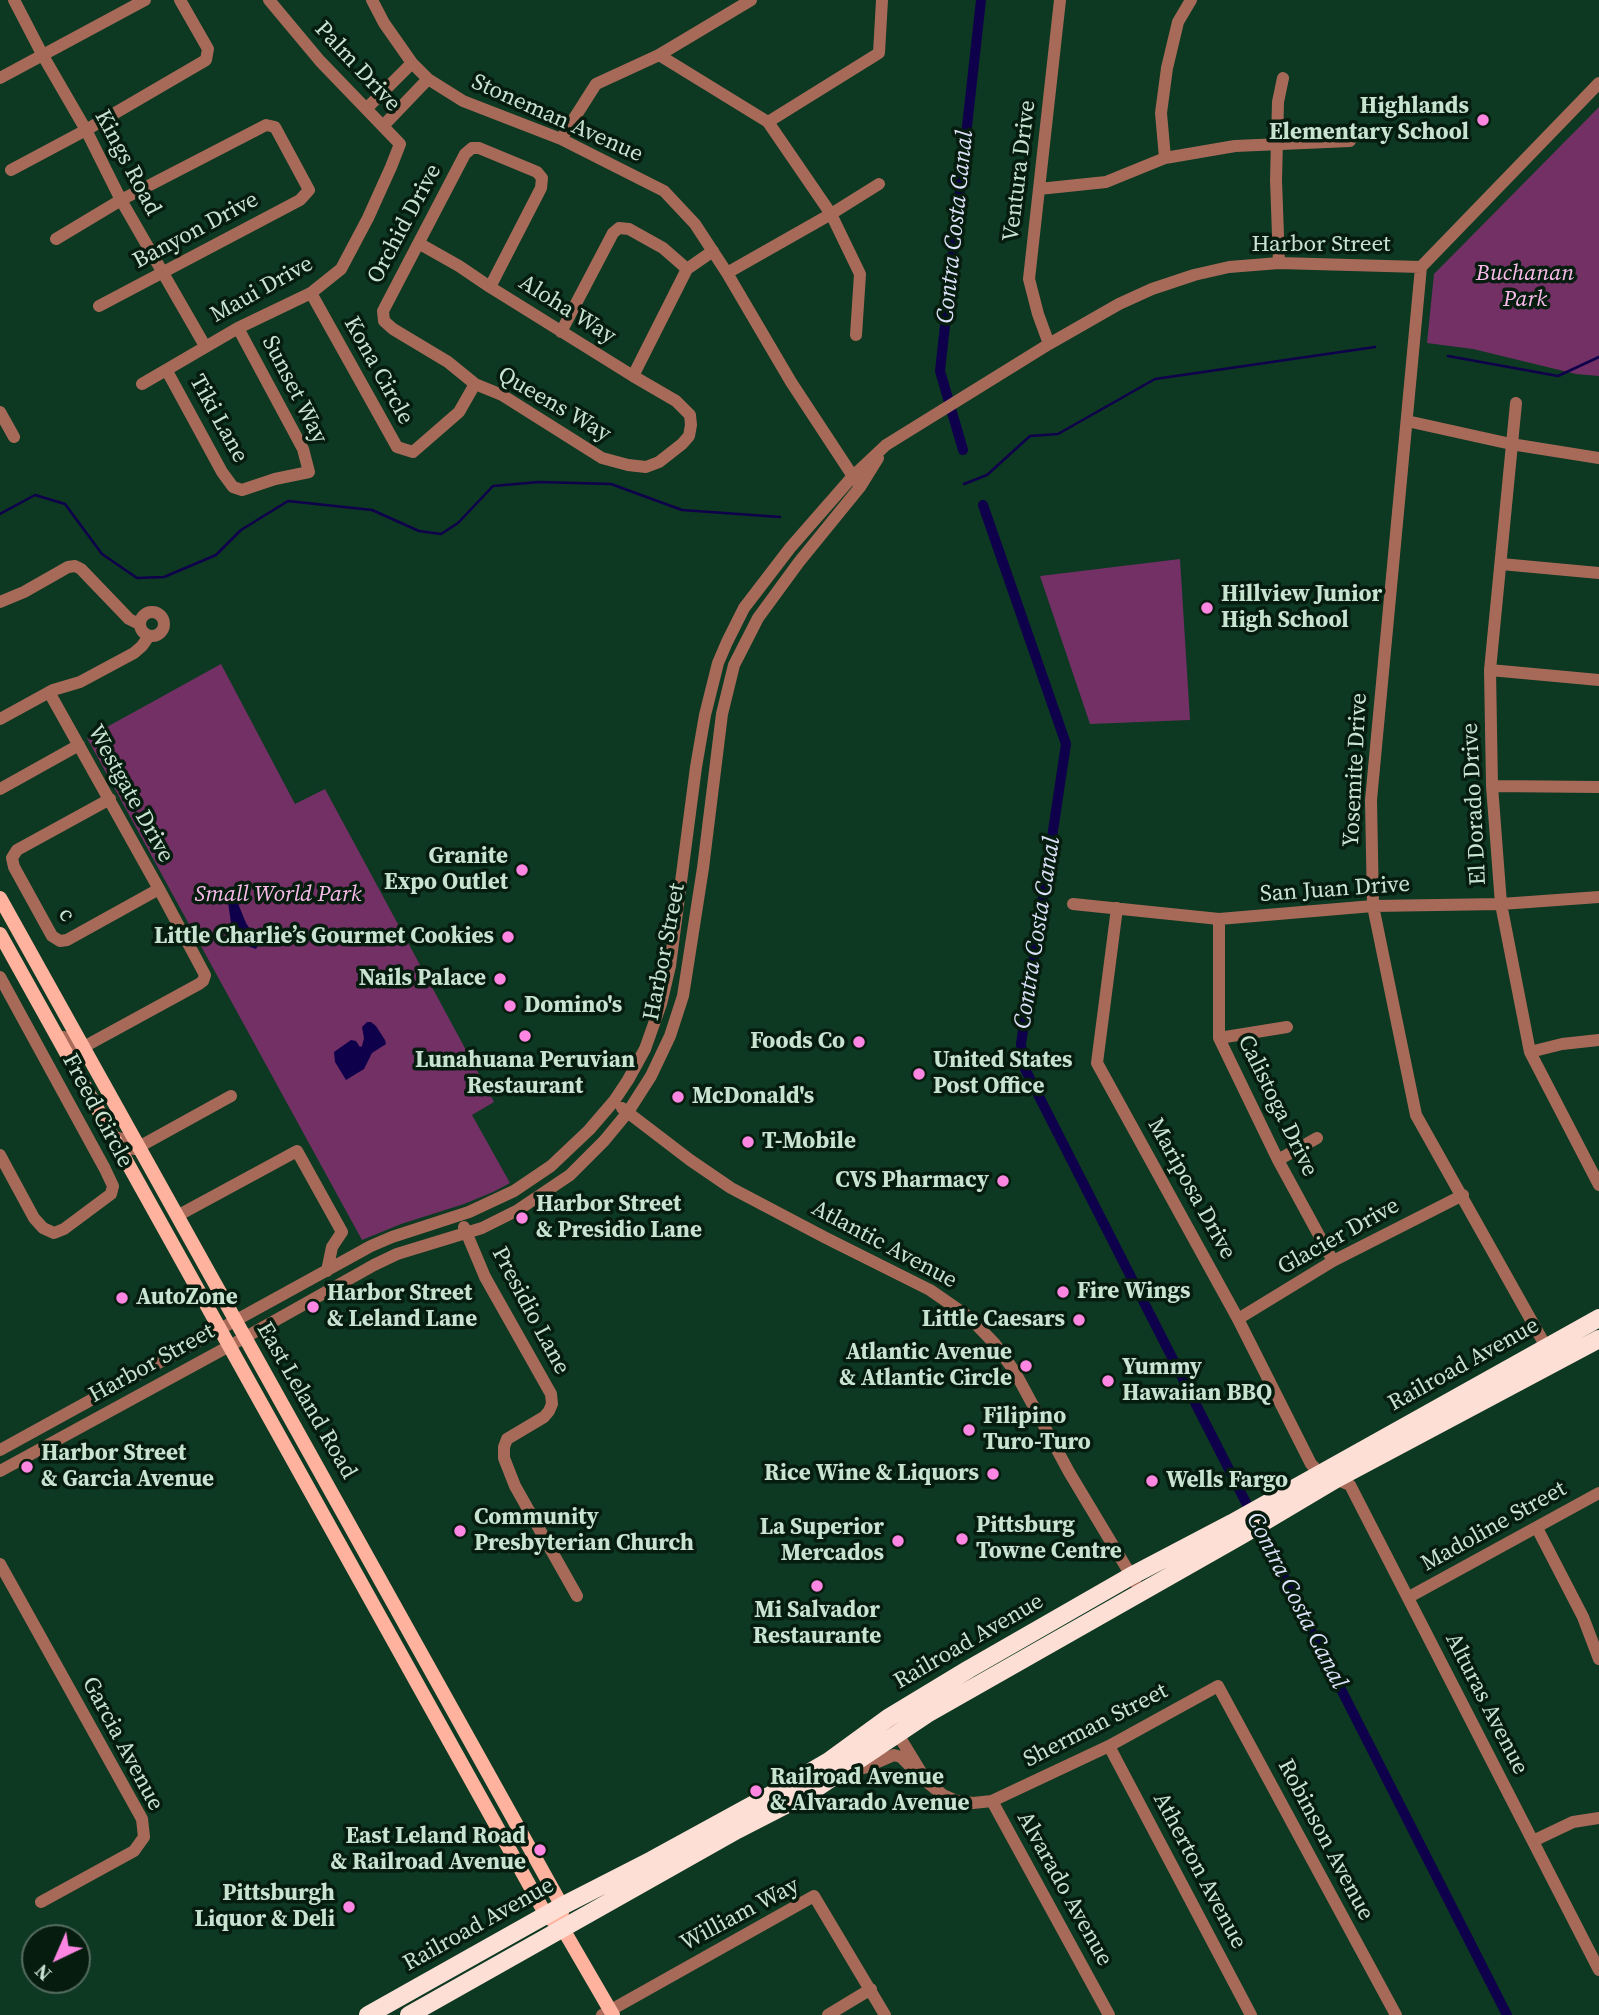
<!DOCTYPE html>
<meta charset="utf-8">
<style>
body{margin:0}
#map{position:relative;width:1599px;height:2015px;overflow:hidden;background:#0d3821;font-family:"Source Serif 4",serif}
canvas{display:block}
.north{position:absolute;left:21px;top:1924px;width:70px;height:70px;box-sizing:border-box;background:#061c0f;border:2px solid #546c5d;border-radius:50%;rotate:224deg;font-size:19px;font-weight:700;line-height:28px;text-align:center;color:#c8e4d1}
.north::after{content:'';display:block;margin:auto;width:24px;height:32px;background:#fd86e3;clip-path:polygon(50% 0,100% 100%,50% 72%,0 100%)}
</style>
<div id="map">
<canvas width="1599" height="2015"></canvas>
<div class="north">N</div>
</div>
<script>
const g = document.querySelector('canvas').getContext('2d');
g.lineJoin = 'round';
function fillPath(path, color) { g.fillStyle = color; g.fill(path, 'evenodd'); }
const poly = rows => new Path2D(rows.map(r => 'M' + r).join(''));
function strokePath(path, color, width, dash) { g.strokeStyle = color; g.lineWidth = width; g.lineCap = dash ? 'butt' : 'round'; g.setLineDash(dash || []); g.stroke(path); }
function drawText(font, color, halo, rows, align = 'center') {
  g.font = font + ' "Source Serif 4",serif'; g.lineWidth = 7; g.setLineDash([]); g.textBaseline = 'middle'; g.strokeStyle = halo; g.fillStyle = color; for (const [text, x, y, turn = 0] of rows) {
    g.save(); g.translate(x, y); g.rotate((+turn || 0) * Math.PI / 180); g.textAlign = isNaN(turn) ? turn : align; if (halo) g.strokeText(text, 0, 0); g.fillText(text, 0, 0); g.restore();
  }
}
const green = poly([
 [1599,107,1599,376,1576,374,1473,349,1427,343,1434,274],
 [1180,559,1190,720,1090,724,1040,576],
 [221,664,295,804,325,789,494,1102,472,1115,510,1183,493,1192,464,1204,401,1224,362,1240,87,738]
]);
const water = poly([
 [234,897,237,901,246,923,257,940,259,944,256,949,250,947,241,939,231,923,228,902,230,899],
 [367,1022,371,1022,376,1026,385,1040,386,1044,372,1053,364,1069,346,1080,335,1062,334,1052,351,1040,356,1041,360,1047,362,1046,364,1038,362,1027]
]);
const stream = poly([
 [1448,356,1558,376,1599,357],
 [964,484,987,475,1030,436,1058,434,1155,379,1375,347],
 [0,514,35,495,65,504,102,554,137,578,164,577,216,555,241,530,288,501,372,510,419,531,441,534,458,523,493,486,539,482,611,484,682,510,780,517]
]);
const canal = poly([
 [963,450,940,371,981,0],
 [983,505,1066,744,1021,1044,1023,1065,1507,2015]
]);
const minor = poly([
 [14,0,42,54,86,130,121,200,205,346],
 [372,0,384,23,412,63,428,79,463,101,561,139,664,191,695,224,727,273,791,382,856,481],
 [659,55,768,122,831,214,860,274,856,335],
 [0,78,145,0],
 [366,109,412,63],
 [768,122,879,53,882,0],
 [383,126,428,79],
 [561,139,596,84,659,55,751,0],
 [1165,158,1161,113,1167,68,1178,22,1191,0],
 [11,170,86,130,206,60,208,49,180,0],
 [1039,189,1106,182,1165,158,1235,146,1350,141],
 [56,239,121,200,266,125,275,127,309,190,300,200,99,306],
 [420,244,459,266,490,287,633,376,676,401,690,415,691,425,689,436,682,444,659,462,646,467,628,465,602,458,502,395,475,384,448,362,393,329,384,321,383,311,465,154,472,148,479,148,537,172,542,178,541,188,490,287],
 [1279,263,1276,180,1278,102,1283,78],
 [1421,267,1371,800,1373,906,1416,1115,1549,1352],
 [727,273,831,214,879,184],
 [311,293,397,447,413,452,459,412,475,384],
 [561,332,613,233,619,228,629,229,663,248,687,269],
 [1049,344,1038,314,1029,279,1060,0],
 [167,371,222,472,233,487,242,490,275,479,309,472,303,449,238,328],
 [633,376,687,269,713,251],
 [142,384,238,328,311,293,341,269,368,218,391,167,400,144,320,61,269,0],
 [1516,403,1490,670,1492,786,1501,904,1530,1052,1599,1185],
 [0,412,14,437],
 [1407,421,1511,444,1599,458],
 [1501,564,1599,573],
 [0,602,24,592,68,567,75,566,81,569,129,619,139,624],
 '140 624a12 12 0 1 1 24 0a12 12 0 1 1-24 0Z',
 [1490,670,1599,680],
 [49,692,159,889,205,975,203,981,199,984,80,1049,73,1049,64,1037],
 [0,719,53,690,80,682,134,653,142,646,149,636],
 [1492,786,1599,787],
 [0,789,79,745],
 [110,799,17,850,12,858,14,867,52,936,60,941,67,940,159,889],
 [1073,904,1219,919,1373,906,1501,904,1599,897],
 [1117,908,1097,1063,1238,1319,1311,1464,1320,1473,1350,1485,1599,1970],
 [1219,919,1219,1038,1278,1160,1333,1261],
 [0,977,105,1169,113,1186,111,1194,64,1229,54,1233,43,1228,34,1218,0,1155],
 [1219,1038,1287,1027],
 [1530,1052,1562,1044,1599,1040],
 [622,1108,690,1160,731,1188,826,1238,930,1290,969,1317,995,1344,1015,1372,1069,1472,1135,1582],
 [112,1136,122,1139,129,1148,135,1149,231,1096],
 [1278,1160,1317,1138],
 [177,1216,297,1151,342,1232],
 [464,1227,485,1277,551,1394,552,1404,549,1411,544,1417,507,1439,504,1447,504,1458,515,1486,577,1596],
 [327,1271,332,1247,342,1232],
 [1238,1319,1333,1261,1463,1195],
 [0,1450,371,1246,392,1237,469,1212,514,1191,551,1166,589,1130,614,1101,628,1080,645,1049,661,1004,670,966,696,767,705,715,718,663,727,642,744,608,790,548,853,476,886,445,1049,344,1119,304,1152,289,1194,275,1229,267,1279,263,1421,267,1599,83],
 [0,1471,244,1338,374,1265,397,1254,482,1228,518,1210,570,1175,604,1141,628,1112,651,1076,670,1036,683,996,703,868,722,714,734,665,758,618,799,562,860,487,878,458],
 [1537,1528,1583,1617,1599,1659],
 [0,1564,142,1819,144,1837,134,1851,41,1902],
 [1409,1597,1599,1493],
 [894,1728,927,1782,943,1795,957,1801,973,1803,992,1801,1109,2015],
 [1109,1746,1251,2015],
 [845,1772,864,1768,894,1755,901,1757,913,1769],
 [992,1801,1109,1746,1218,1686,1396,2015],
 [1533,1841,1573,1822,1599,1818],
 [602,2015,814,1896,885,2015],
 [828,2015,871,1989]
]);
const major = poly([
 [0,898,562,1906,562,1913],
 [0,934,546,1915,563,1929,613,2015]
]);
const highway = poly([
 [368,2015,562,1906,652,1860,769,1796,829,1761,888,1718,969,1669,1131,1576,1232,1523,1599,1318],
 [409,2015,737,1830,809,1793,927,1714,1242,1535,1336,1479,1599,1339]
]);
const markers = [
 [1483,120,7,"#fd86e3"],
 [1207,608,7,"#fd86e3"],
 [522,870,7,"#fd86e3"],
 [508,937,7,"#fd86e3"],
 [500,979,7,"#fd86e3"],
 [510,1006,7,"#fd86e3"],
 [525,1036,7,"#fd86e3"],
 [859,1042,7,"#fd86e3"],
 [919,1074,7,"#fd86e3"],
 [678,1097,7,"#fd86e3"],
 [748,1142,7,"#fd86e3"],
 [1003,1181,7,"#fd86e3"],
 [522,1218,7,"#fd86e3"],
 [1063,1292,7,"#fd86e3"],
 [122,1298,7,"#fd86e3"],
 [313,1307,7,"#fd86e3"],
 [1079,1320,7,"#fd86e3"],
 [1026,1366,7,"#fd86e3"],
 [1108,1381,7,"#fd86e3"],
 [969,1430,7,"#fd86e3"],
 [27,1467,7,"#fd86e3"],
 [993,1474,7,"#fd86e3"],
 [1152,1481,7,"#fd86e3"],
 [460,1531,7,"#fd86e3"],
 [962,1539,7,"#fd86e3"],
 [898,1541,7,"#fd86e3"],
 [817,1586,7,"#fd86e3"],
 [756,1791,7,"#fd86e3"],
 [540,1850,7,"#fd86e3"],
 [349,1907,7,"#fd86e3"]
];
const streetNames = [
 ["Palm Drive",357,67,47],
 ["Stoneman Avenue",557,119,24],
 ["Kings Road",127,163,62],
 ["Ventura Drive",1020,171,-83],
 ["Orchid Drive",405,224,-62],
 ["Banyon Drive",196,231,-28],
 ["Harbor Street",1321,245],
 ["Maui Drive",262,290,-29],
 ["Aloha Way",567,310,32],
 ["Kona Circle",378,371,61],
 ["Sunset Way",294,390,63],
 ["Queens Way",554,405,30],
 ["Tiki Lane",218,419,61],
 ["Yosemite Drive",1356,770,-87],
 ["Westgate Drive",130,794,61],
 ["El Dorado Drive",1475,804,-93],
 ["San Juan Drive",1335,890,-4],
 ["c",66,915,56],
 ["Harbor Street",665,952,-79],
 ["Calistoga Drive",1277,1106,64],
 ["Freed Circle",97,1111,62],
 ["Mariposa Drive",1191,1189,61],
 ["Glacier Drive",1339,1237,-29],
 ["Atlantic Avenue",884,1245,28],
 ["Presidio Lane",530,1311,62],
 ["Harbor Street",152,1364,-29],
 ["Railroad Avenue",1464,1365,-29],
 ["East Leland Road",306,1401,60],
 ["Madoline Street",1494,1527,-29],
 ["Railroad Avenue",969,1642,-30],
 ["Alturas Avenue",1486,1704,63],
 ["Sherman Street",1096,1726,-27],
 ["Garcia Avenue",122,1744,62],
 ["Robinson Avenue",1325,1840,62],
 ["Atherton Avenue",1199,1871,62],
 ["Alvarado Avenue",1064,1889,61],
 ["William Way",740,1915,-28],
 ["Railroad Avenue",479,1925,-29]
];
const poiNames = [
 ["Highlands",1469,107,"right"],
 ["Elementary School",1469,133,"right"],
 ["Hillview Junior",1221,595],
 ["High School",1221,621],
 ["Granite",508,857,"right"],
 ["Expo Outlet",508,883,"right"],
 ["Little Charlie’s Gourmet Cookies",494,937,"right"],
 ["Nails Palace",486,979,"right"],
 ["Domino's",524,1006],
 ["Foods Co",845,1042,"right"],
 ["Lunahuana Peruvian",525,1061,"center"],
 ["Restaurant",525,1087,"center"],
 ["United States",933,1061],
 ["Post Office",933,1087],
 ["McDonald's",692,1097],
 ["T-Mobile",762,1142],
 ["CVS Pharmacy",989,1181,"right"],
 ["Harbor Street",536,1205],
 ["& Presidio Lane",536,1231],
 ["Fire Wings",1077,1292],
 ["Harbor Street",327,1294],
 ["& Leland Lane",327,1320],
 ["AutoZone",136,1298],
 ["Little Caesars",1065,1320,"right"],
 ["Atlantic Avenue",1012,1353,"right"],
 ["& Atlantic Circle",1012,1379,"right"],
 ["Yummy",1122,1368],
 ["Hawaiian BBQ",1122,1394],
 ["Filipino",983,1417],
 ["Turo-Turo",983,1443],
 ["Harbor Street",41,1454],
 ["& Garcia Avenue",41,1480],
 ["Rice Wine & Liquors",979,1474,"right"],
 ["Wells Fargo",1166,1481],
 ["Community",474,1518],
 ["Presbyterian Church",474,1544],
 ["Pittsburg",976,1526],
 ["Towne Centre",976,1552],
 ["La Superior",884,1528,"right"],
 ["Mercados",884,1554,"right"],
 ["Mi Salvador",817,1611,"center"],
 ["Restaurante",817,1637,"center"],
 ["Railroad Avenue",770,1778],
 ["& Alvarado Avenue",770,1804],
 ["East Leland Road",526,1837,"right"],
 ["& Railroad Avenue",526,1863,"right"],
 ["Pittsburgh",335,1894,"right"],
 ["Liquor & Deli",335,1920,"right"]
];
const parkNames = [
 ["Buchanan",1525,274],
 ["Park",1525,300],
 ["Small World Park",278,895]
];
const waterNames = [
 ["Contra Costa Canal",956,227,-84],
 ["Contra Costa Canal",1038,933,-81],
 ["Contra Costa Canal",1296,1601,63]
];
fillPath(green, '#733065');
fillPath(water, '#0f004c');
strokePath(stream, '#0f004c', 2.5);
strokePath(canal, '#0f004c', 10);
strokePath(minor, '#a76a59', 12);
strokePath(major, '#ffb39e', 14);
strokePath(highway, '#fedfd6', 18);
for (const [x, y, r, color] of markers) { const dot = new Path2D(); dot.arc(x, y, r, 0, 2 * Math.PI); g.fillStyle = color; g.fill(dot); strokePath(dot, '#061c0f', 2.5); }
drawText('23px', '#c8e4d1', '#061c0f', streetNames);
drawText('bold 23px', '#c8e4d1', '#061c0f', poiNames, 'left');
drawText('italic 23px', '#fbbceb', '#061c0f', parkNames);
drawText('italic 24px', '#dde2f8', '#061c0f', waterNames);
</script>
